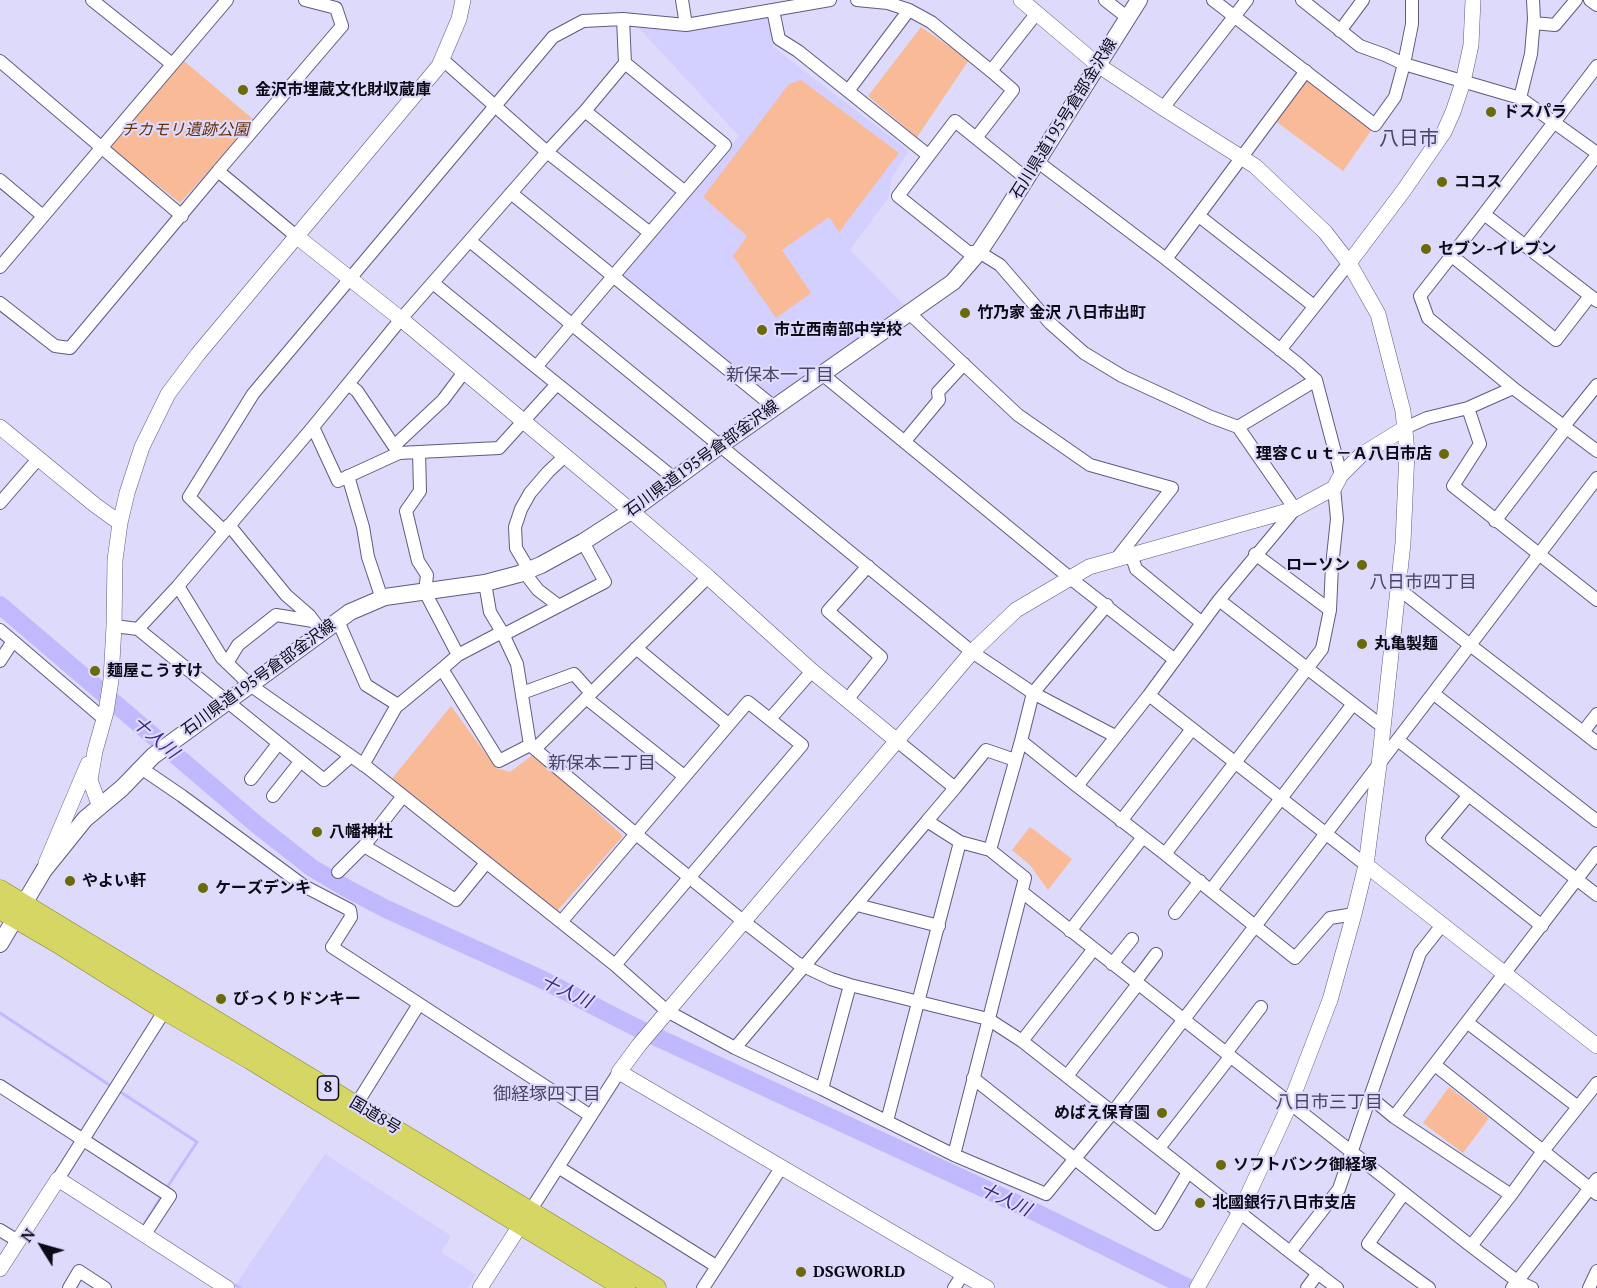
<!DOCTYPE html>
<meta charset="utf-8">
<style>
body{margin:0}
#map{position:relative;width:1597px;height:1288px;overflow:hidden;background:#dddafb;font-family:"PT Serif",serif}
canvas{display:block}
.north{position:absolute;left:12px;top:1216px;width:60px;height:60px;-webkit-text-stroke:4px #dddafb;paint-order:stroke;rotate:307deg;font-size:16px;font-weight:700;line-height:24px;text-align:center;color:#0c0a17}
.north::after{content:'';display:block;margin:auto;width:21px;height:27px;background:#0c0a17;clip-path:polygon(50% 0,100% 100%,50% 72%,0 100%)}
</style>
<div id="map">
<canvas width="1597" height="1288"></canvas>
<div class="north">N</div>
</div>
<script>
const g = document.querySelector('canvas').getContext('2d');
g.lineJoin = 'round';
function fillPath(path, color) { g.fillStyle = color; g.fill(path, 'evenodd'); }
const poly = rows => new Path2D(rows.map(r => 'M' + r).join(''));
function strokePath(path, color, width, dash) { g.strokeStyle = color; g.lineWidth = width; g.lineCap = dash ? 'butt' : 'round'; g.setLineDash(dash || []); g.stroke(path); }
function drawText(font, color, halo, rows, align = 'center') {
  g.font = font + ' "PT Serif","Noto Sans JP",serif'; g.lineWidth = 4.5; g.setLineDash([]); g.textBaseline = 'middle'; g.strokeStyle = halo; g.fillStyle = color; for (const [text, x, y, turn = 0] of rows) {
    g.save(); g.translate(x, y); g.rotate((+turn || 0) * Math.PI / 180); g.textAlign = isNaN(turn) ? turn : align; if (halo) g.strokeText(text, 0, 0); g.fillText(text, 0, 0); g.restore();
  }
}
const built = poly([
 [765,16,769,20,773,47,909,151,892,177,888,198,850,250,904,305,773,399,621,277,739,136,637,26,682,30],
 [325,1154,451,1236,441,1252,476,1275,468,1288,241,1288,236,1284]
]);
const green = poly([
 [921,27,969,60,917,137,868,96],
 [184,61,254,120,180,203,110,147],
 [1307,77,1375,125,1343,171,1274,120],
 [801,80,899,153,839,232,829,217,782,250,811,293,776,318,733,256,747,236,703,197,789,84],
 [451,706,496,768,510,772,534,754,623,836,557,911,390,781],
 [1030,827,1072,859,1048,890,1030,865,1012,850],
 [1449,1087,1489,1118,1463,1153,1423,1123]
]);
const stream = poly([
 [0,1013,111,1086],
 [119,1091,197,1142,166,1189],
 [144,1224,161,1197],
 [235,1285,240,1288]
]);
const river = poly([
 [0,605,256,824,312,868,346,888,386,909,539,978,639,1029,1037,1213,1189,1288]
]);
const minor = poly([
 [92,0,172,64],
 [682,0,686,25],
 [857,0,888,3,909,10,931,22,991,71,1036,14],
 [1105,0,1128,18],
 [1213,0,1375,125,1395,97,1404,64,1412,24,1412,0],
 [1302,0,1360,46,1385,55,1404,64,1520,98,1531,54,1534,19,1533,0],
 [1590,0,1597,5],
 [773,10,779,39,798,51,928,155],
 [1534,23,1555,25,1576,0],
 [1340,31,1363,0],
 [443,60,547,152,650,233,725,145,625,63],
 [0,61,182,216],
 [991,71,1013,90,976,138,1027,179],
 [848,91,909,10],
 [1520,98,1597,153],
 [1163,108,1247,0],
 [585,111,685,192],
 [976,138,955,121,898,196,968,252,979,252,1000,265,1050,323,1084,353,1122,376,1211,417,1238,427],
 [1038,162,1166,259,1297,363,1316,380,1341,475],
 [0,180,43,216],
 [511,193,774,407],
 [1484,214,1597,66],
 [1199,216,1314,306],
 [650,233,536,367,675,479],
 [296,236,218,171,342,26,336,8,305,0],
 [470,241,972,652,1033,693,1115,736],
 [1525,246,1597,155],
 [1452,256,1556,340,1590,296],
 [1166,259,1306,71],
 [0,267,227,0],
 [433,283,536,367],
 [0,303,55,346,70,348,218,171],
 [908,312,1018,415,1090,465,1172,488,1117,558],
 [1280,350,1349,263],
 [822,374,1070,578,1175,660],
 [348,384,357,391,398,452],
 [1513,388,1428,318,1420,296,1484,214,1597,301],
 [1468,408,1480,444,1453,486,1597,600],
 [1564,426,1597,385],
 [313,427,338,481,399,453,499,448,557,384],
 [1405,428,1427,418,1468,408,1513,388,1597,451],
 [905,441,939,400,938,392,964,364],
 [394,446,443,400,464,372],
 [419,452,420,491,406,511,418,561,427,575,425,592,458,655],
 [348,476,363,527,368,557,382,599],
 [1334,488,1337,519,1332,566,1330,610,1322,649,1165,854,1295,958,1330,918,1354,914],
 [0,503,38,459],
 [1495,521,1566,428],
 [229,525,286,595,309,615,322,632],
 [224,531,189,497,253,394,553,37,583,21,623,19],
 [1131,554,1136,569,1202,623],
 [1255,554,1330,610],
 [529,570,516,548,515,527,521,509,530,493,548,472,565,456],
 [524,572,538,590,559,606],
 [178,586,222,658,250,685,368,768,615,965,667,1011,735,1048,822,1089,954,1155,1046,1194,1113,1112,1470,645,1583,732,1597,714],
 [1399,589,1470,645,1597,478],
 [1219,600,1383,727],
 [338,621,366,685,398,705],
 [114,626,138,629,178,586,313,427,401,319,547,152,585,111,625,63,623,19,686,25,830,0],
 [138,629,324,780,351,756],
 [0,630,13,641],
 [502,632,517,664,530,745],
 [503,635,605,582,583,542],
 [636,648,728,724],
 [0,661,13,641,104,719],
 [227,663,238,645,276,615,313,621],
 [442,669,458,655,502,632,490,612,485,583],
 [522,693,574,674,591,693],
 [1434,694,1597,821],
 [1149,695,1366,865],
 [586,698,684,776],
 [847,700,881,657,828,611,868,566],
 [770,719,812,671],
 [1583,732,1597,743],
 [896,740,955,788,927,821],
 [1021,741,1033,693,1107,605],
 [1399,741,1597,895],
 [535,749,708,577],
 [363,765,396,707,442,669,499,761,530,745,636,834,743,921,797,963,831,979,850,985,988,1019,1022,1041,1290,1252,1339,1189,1370,1097,1394,1117,1597,853],
 [141,768,182,796,304,886,350,910,351,917,332,947,591,1116],
 [251,779,278,744],
 [955,788,986,750,1015,760],
 [273,796,300,762],
 [1468,796,1432,839,1542,926],
 [1121,821,1192,729],
 [364,846,456,900,486,863],
 [1165,854,1077,786,1149,695,1219,600,1295,509,1238,427,1316,380],
 [338,872,364,846,403,796],
 [1211,890,1353,704],
 [1022,892,1471,1246,1511,1195,1394,1117],
 [857,905,939,926],
 [1175,913,1200,881],
 [561,922,748,702,802,745,615,965],
 [1070,931,1143,837],
 [1112,964,1132,939],
 [1135,982,1156,954],
 [1022,1041,1093,950],
 [735,1048,927,821,960,842,990,850,1021,741,1077,786],
 [1226,1053,1261,1007],
 [1435,1065,1543,1151,1578,1107,1468,1023],
 [1067,1076,1138,984],
 [973,1078,1157,1224,1188,1172],
 [0,1086,170,1196,145,1234],
 [822,1089,850,985],
 [1370,1097,1420,953,1442,925],
 [356,1105,419,1004],
 [1578,1107,1597,1083],
 [887,1121,960,842],
 [1159,1148,1230,1057],
 [954,1155,1025,878,990,850],
 [558,1167,716,1266],
 [58,1179,165,1010],
 [1404,1193,1368,1244,1429,1288],
 [1511,1195,1543,1151,1597,1194],
 [530,1211,619,1072],
 [0,1230,18,1241],
 [1471,1246,1517,1281,1532,1288],
 [1290,1252,1337,1288],
 [69,1288,79,1271,105,1288],
 [703,1288,781,1168],
 [954,1288,963,1274],
 [1307,1288,1318,1273],
 [1512,1288,1597,1179],
 [1589,1288,1597,1271]
]);
const tertiary = poly([
 [1021,0,1098,65,1163,108,1255,166,1325,232,1349,263,1378,314,1403,411,1407,452,1403,543,1379,765,1366,865,1354,914,1330,1000,1290,1104,1240,1212,1197,1288],
 [296,236,401,319,631,511,708,577,812,671,896,740],
 [1349,263,1404,190,1444,132,1453,112,1463,82,1471,45,1473,0],
 [0,427,95,505,120,523],
 [100,807,90,780,95,751,106,712,111,680,114,626,115,560,120,523,127,493,142,447,168,394,198,354,439,66,459,19,463,0],
 [46,863,88,764],
 [1366,865,1597,1046],
 [0,1269,58,1179,227,1288],
 [480,1288,521,1224],
 [987,1288,619,1072,639,1045,972,652,1016,610,1089,567,1295,509,1334,488,1341,475,1361,455,1405,428]
]);
const secondary = poly([
 [0,944,44,870,85,819,122,788,153,756,350,612,385,597,485,583,519,574,541,565,583,542,631,511,721,445,953,282,979,252,997,225,1139,0]
]);
const trunk = poly([
 [0,890,656,1288],
 [0,909,63,946,165,1010,250,1059,625,1288]
]);
const markers = [
 [243,90,6,"#6b6a08"],
 [1491,112,6,"#6b6a08"],
 [1442,182,6,"#6b6a08"],
 [1426,249,6,"#6b6a08"],
 [965,313,6,"#6b6a08"],
 [762,330,6,"#6b6a08"],
 [1444,454,6,"#6b6a08"],
 [1362,565,6,"#6b6a08"],
 [1362,644,6,"#6b6a08"],
 [95,671,6,"#6b6a08"],
 [317,832,6,"#6b6a08"],
 [70,881,6,"#6b6a08"],
 [203,888,6,"#6b6a08"],
 [221,999,6,"#6b6a08"],
 [1162,1113,6,"#6b6a08"],
 [1221,1165,6,"#6b6a08"],
 [1200,1203,6,"#6b6a08"],
 [801,1272,6,"#6b6a08"]
];
const shields = [
 [328,1088,21]
];
const shieldNames = [
 ["8",328,1088]
];
const poiNames = [
 ["金沢市埋蔵文化財収蔵庫",255,90],
 ["ドスパラ",1503,112],
 ["ココス",1454,182],
 ["セブン-イレブン",1438,249],
 ["竹乃家 金沢 八日市出町",977,313],
 ["市立西南部中学校",774,330],
 ["理容Ｃｕｔ－Ａ八日市店",1432,454,"right"],
 ["ローソン",1350,565,"right"],
 ["丸亀製麺",1374,644],
 ["麺屋こうすけ",107,671],
 ["八幡神社",329,832],
 ["やよい軒",82,881],
 ["ケーズデンキ",215,888],
 ["びっくりドンキー",233,999],
 ["めばえ保育園",1150,1113,"right"],
 ["ソフトバンク御経塚",1233,1165],
 ["北國銀行八日市支店",1212,1203],
 ["DSGWORLD",813,1272]
];
const streetNames = [
 ["石川県道195号倉部金沢線",1064,119,-58],
 ["石川県道195号倉部金沢線",702,459,-36],
 ["石川県道195号倉部金沢線",259,678,-36],
 ["国道8号",375,1116,31]
];
const parkNames = [
 ["チカモリ遺跡公園",185,130]
];
const neighbourhoodNames = [
 ["新保本一丁目",780,376],
 ["八日市四丁目",1423,583],
 ["新保本二丁目",602,764],
 ["御経塚四丁目",547,1095],
 ["八日市三丁目",1329,1103]
];
const waterNames = [
 ["十人川",155,738,41],
 ["十人川",566,992,25],
 ["十人川",1005,1200,25]
];
const quarterNames = [
 ["八日市",1409,139]
];
fillPath(built, '#d3cffe');
fillPath(green, '#f9ba98');
strokePath(stream, '#c1b9fe', 3);
strokePath(river, '#c1b9fe', 18);
strokePath(minor, '#5f5b7e', 14);
strokePath(tertiary, '#5f5b7e', 16);
strokePath(secondary, '#5f5b7e', 18);
strokePath(trunk, '#888730', 21);
strokePath(minor, '#fff', 12);
strokePath(tertiary, '#fff', 15);
strokePath(secondary, '#fff', 16);
strokePath(trunk, '#d6d664', 20);
for (const [x, y, r, color] of markers) { const dot = new Path2D(); dot.arc(x, y, r, 0, 2 * Math.PI); g.fillStyle = color; g.fill(dot); strokePath(dot, '#dddafb', 2); }
for (const [x, y, w] of shields) { const box = new Path2D(); box.roundRect(x - w / 2, y - 12, w, 24, 4.5); g.fillStyle = '#dddafb'; g.fill(box); strokePath(box, '#0c0a17', 1.5); }
drawText('bold 15px', '#0c0a17', null, shieldNames);
drawText('bold 16px', '#0c0a17', '#dddafb', poiNames, 'left');
drawText('16px', '#0c0a17', '#dddafb', streetNames);
drawText('italic 16px', '#67310d', '#dddafb', parkNames);
drawText('18px', '#4a4567', '#dddafb', neighbourhoodNames);
drawText('italic 18px', '#412686', '#dddafb', waterNames);
drawText('20px', '#4a4567', '#dddafb', quarterNames);
</script>
